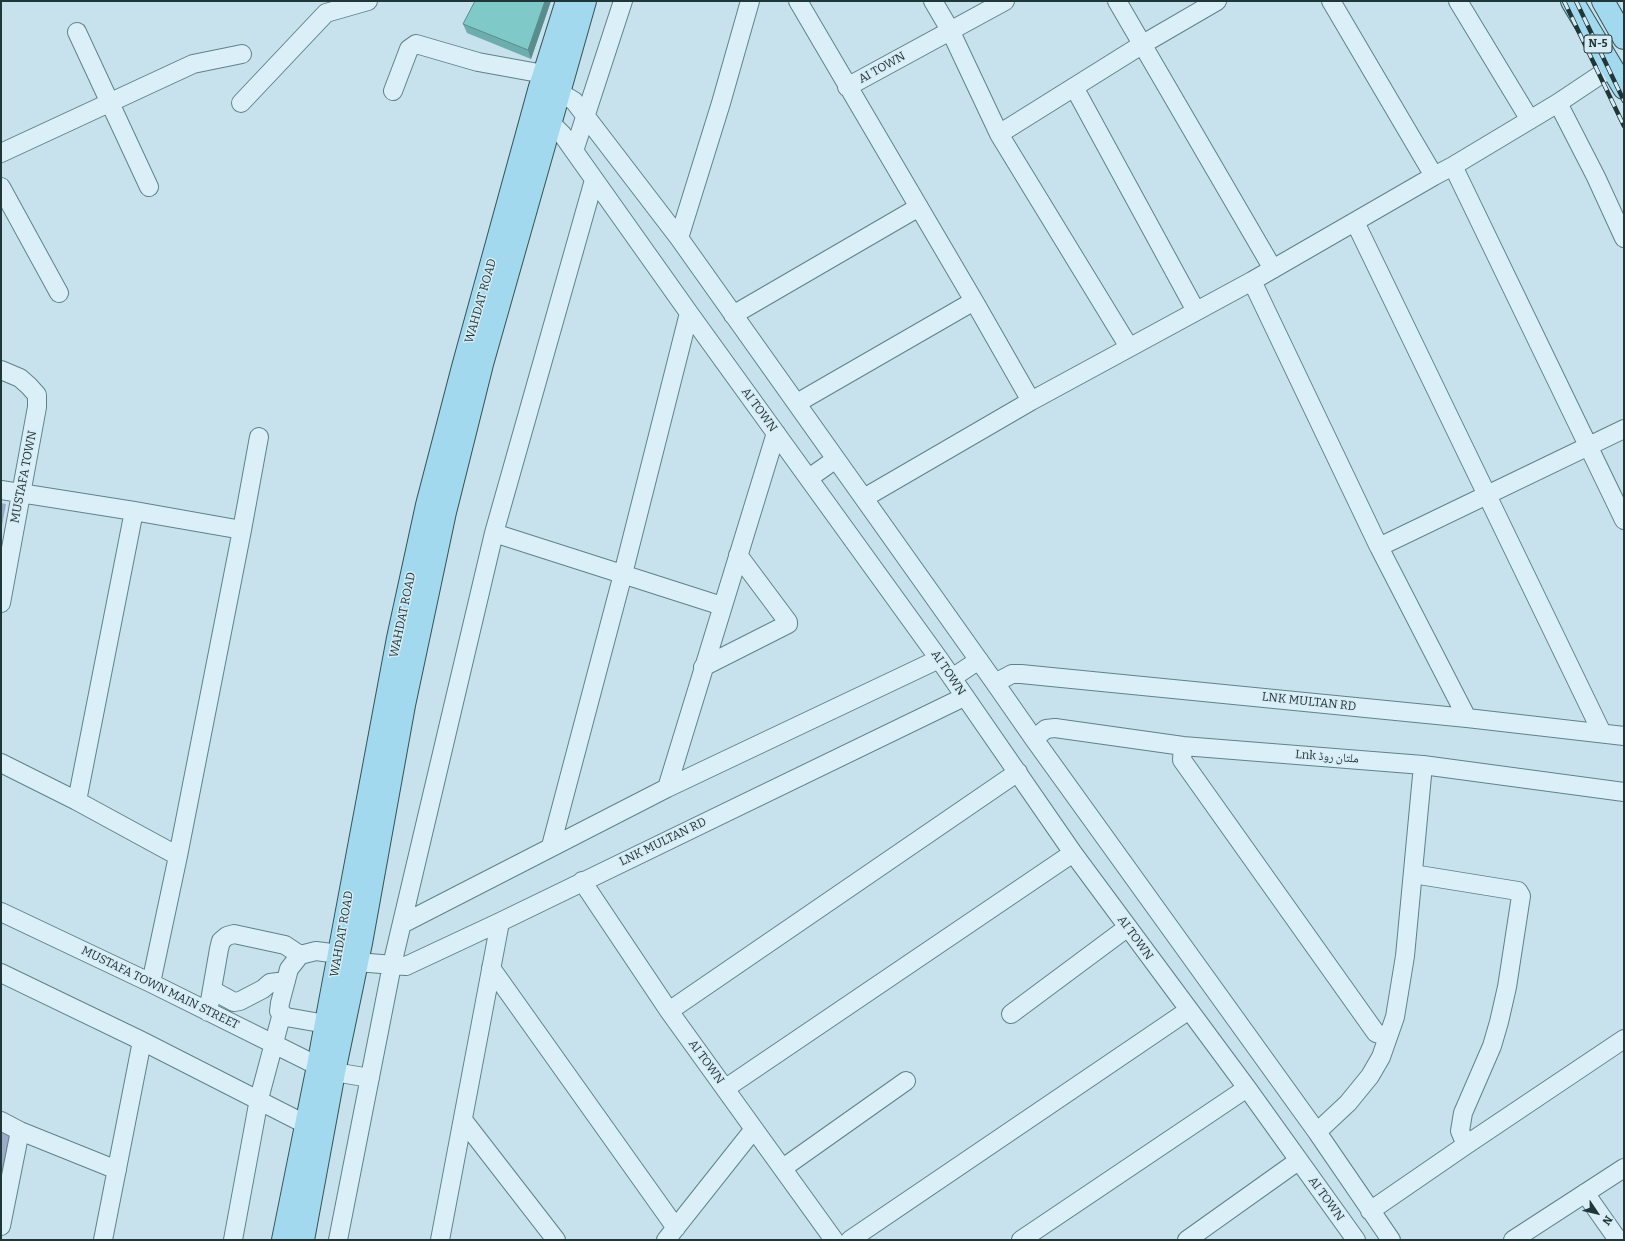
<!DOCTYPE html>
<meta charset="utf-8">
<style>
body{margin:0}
#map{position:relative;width:1625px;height:1241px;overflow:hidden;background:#c8e2ed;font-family:Bitter,serif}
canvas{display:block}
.frame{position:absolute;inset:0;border:2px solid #203739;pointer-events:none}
.north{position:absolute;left:1577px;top:1193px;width:40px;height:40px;-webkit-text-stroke:3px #d7ecf4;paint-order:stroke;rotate:125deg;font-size:11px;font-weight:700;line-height:16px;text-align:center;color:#203739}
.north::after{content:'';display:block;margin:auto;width:14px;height:18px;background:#203739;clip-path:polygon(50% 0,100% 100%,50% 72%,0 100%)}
</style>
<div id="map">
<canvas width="1625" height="1241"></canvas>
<div class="frame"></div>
<div class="north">N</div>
</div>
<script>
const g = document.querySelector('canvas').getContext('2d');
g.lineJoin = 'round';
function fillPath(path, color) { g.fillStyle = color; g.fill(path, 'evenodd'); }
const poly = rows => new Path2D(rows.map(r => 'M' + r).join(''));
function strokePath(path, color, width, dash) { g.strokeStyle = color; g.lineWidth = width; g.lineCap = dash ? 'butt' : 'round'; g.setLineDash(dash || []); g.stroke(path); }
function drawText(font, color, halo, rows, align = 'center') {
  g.font = font + ' Bitter,"Noto Naskh Arabic",serif'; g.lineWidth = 3; g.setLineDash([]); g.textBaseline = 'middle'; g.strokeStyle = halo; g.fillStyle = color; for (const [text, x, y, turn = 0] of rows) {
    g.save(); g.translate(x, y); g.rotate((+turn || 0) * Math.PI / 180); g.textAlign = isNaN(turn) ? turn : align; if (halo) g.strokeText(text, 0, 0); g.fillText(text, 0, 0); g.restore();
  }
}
const green = poly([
 [1,503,6,504,1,531],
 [1,1127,15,1134,1,1201]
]);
const minor = poly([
 [798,1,974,301,1031,401],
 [933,1,950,30,999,134,1129,347],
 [1117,1,1273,269],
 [1331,1,1434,176],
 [1458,1,1530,120],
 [77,32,149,187],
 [847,87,1005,1],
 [1074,87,1196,311],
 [546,89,564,95,574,101,679,238,995,683,1034,739,1317,1132,1391,1240],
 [393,91,409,49,416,44,478,62,544,74],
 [241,103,326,13,368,1],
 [1558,103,1596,177,1624,238],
 [538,121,556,128,562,134,689,313,939,659,1073,853,1247,1088,1356,1240],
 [999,134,1143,44,1217,1],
 [574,151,623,1],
 [1,153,193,64,242,54],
 [1453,166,1624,520],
 [1,187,59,293],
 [1355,222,1602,733],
 [679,238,721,103,750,1],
 [1252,281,1379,547,1467,718],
 [733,315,919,207],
 [1,370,20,378,29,386,37,395,37,407,1,603],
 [797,403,974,301],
 [809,478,836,459],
 [1,490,134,511,242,530],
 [864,498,1031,401,1252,281,1434,176,1453,166,1558,103,1612,67],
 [494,533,722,606],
 [1379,547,1624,429],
 [703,667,788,624,788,622,738,555],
 [952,678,979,660],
 [995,683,1012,674,1021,674,1467,718,1624,736],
 [1034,739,1046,729,1055,728,1183,746,1423,765,1624,792],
 [1183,746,1182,760,1376,1033,1388,1037],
 [1,763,77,801,178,856],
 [667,788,776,433],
 [77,801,134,511],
 [551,846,623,574,689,313],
 [1413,874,1518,891,1521,896,1507,987,1499,1022,1492,1046,1463,1113,1460,1131,1466,1145],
 [582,881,669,1011,834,1240],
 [1,912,151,983,318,1066,334,1072,370,1078],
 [402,924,667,788,939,659],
 [357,962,406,966,500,922,964,697],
 [491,968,676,1228],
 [1,973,142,1041,305,1124,318,1128],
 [151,983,178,856,242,530,259,437],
 [212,990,234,1002,240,1001,263,989,270,983,286,981],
 [669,1011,1018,772],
 [208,1012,219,949,221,941,227,936,234,934,285,945,300,955],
 [1011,1014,1128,927],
 [326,1024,286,1017,279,1011,280,1003,289,969,300,955,316,951,339,954],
 [726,1088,1073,853],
 [463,1120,556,1240],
 [1,1121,20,1131,117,1170],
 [1317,1132,1348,1103,1370,1076,1381,1057,1395,1017,1405,956,1423,765],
 [783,1168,906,1081],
 [1585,1193,1618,1240],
 [1370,1211,1466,1145,1624,1039],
 [1,1226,20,1131],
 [103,1240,142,1041],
 [233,1240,259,1099,282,1013],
 [338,1240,392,965,494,533,594,180],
 [440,1240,500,922],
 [666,1240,754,1129],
 [850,1240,1189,1010],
 [1021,1240,1247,1088],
 [1187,1240,1298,1161],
 [1513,1240,1624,1168]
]);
const major = poly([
 [1572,1,1624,88],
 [1603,1,1624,38],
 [283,1240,318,1066,398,638,427,505,463,367,540,87,567,1],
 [303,1240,334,1072,361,943,404,705,445,512,482,364,585,1]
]);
const rail = poly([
 [1564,1,1624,126],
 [1576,1,1624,101]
]);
const wall = poly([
 [551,1,531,59,467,33,463,24]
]);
const shadedWall = poly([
 [545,1,551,1,531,59,528,50]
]);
const building = poly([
 [475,1,545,1,528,50,463,24,475,1]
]);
const shields = [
 [1598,44,28]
];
const shieldNames = [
 ["N-5",1598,44]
];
const streetNames = [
 ["AI TOWN",882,68,-29],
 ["WAHDAT ROAD",481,301,-74],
 ["AI TOWN",759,410,54],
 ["MUSTAFA TOWN",24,477,-79],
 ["WAHDAT ROAD",403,615,-78],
 ["AI TOWN",948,673,56],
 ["LNK MULTAN RD",1309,702,6],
 ["Lnk ملتان روڈ",1327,757,4],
 ["LNK MULTAN RD",663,842,-26],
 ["WAHDAT ROAD",342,934,-80],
 ["AI TOWN",1135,938,54],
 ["MUSTAFA TOWN MAIN STREET",160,988,26],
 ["AI TOWN",706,1062,54],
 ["AI TOWN",1326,1199,54]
];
fillPath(green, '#9caacb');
strokePath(minor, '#5d8388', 20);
strokePath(major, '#315456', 24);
strokePath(minor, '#dbeff8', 18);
strokePath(major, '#a2d9ee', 22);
strokePath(rail, '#203739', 4.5);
strokePath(rail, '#d7ecf4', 3, [9]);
fillPath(wall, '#6dadad');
fillPath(shadedWall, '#598d8d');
fillPath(building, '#7fc9c9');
strokePath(building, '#598d8d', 1);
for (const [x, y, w] of shields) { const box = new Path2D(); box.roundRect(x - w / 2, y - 9, w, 18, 3); g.fillStyle = '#d7ecf4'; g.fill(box); strokePath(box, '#203739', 1); }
drawText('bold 11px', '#203739', null, shieldNames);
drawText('12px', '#203739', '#d7ecf4', streetNames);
</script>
